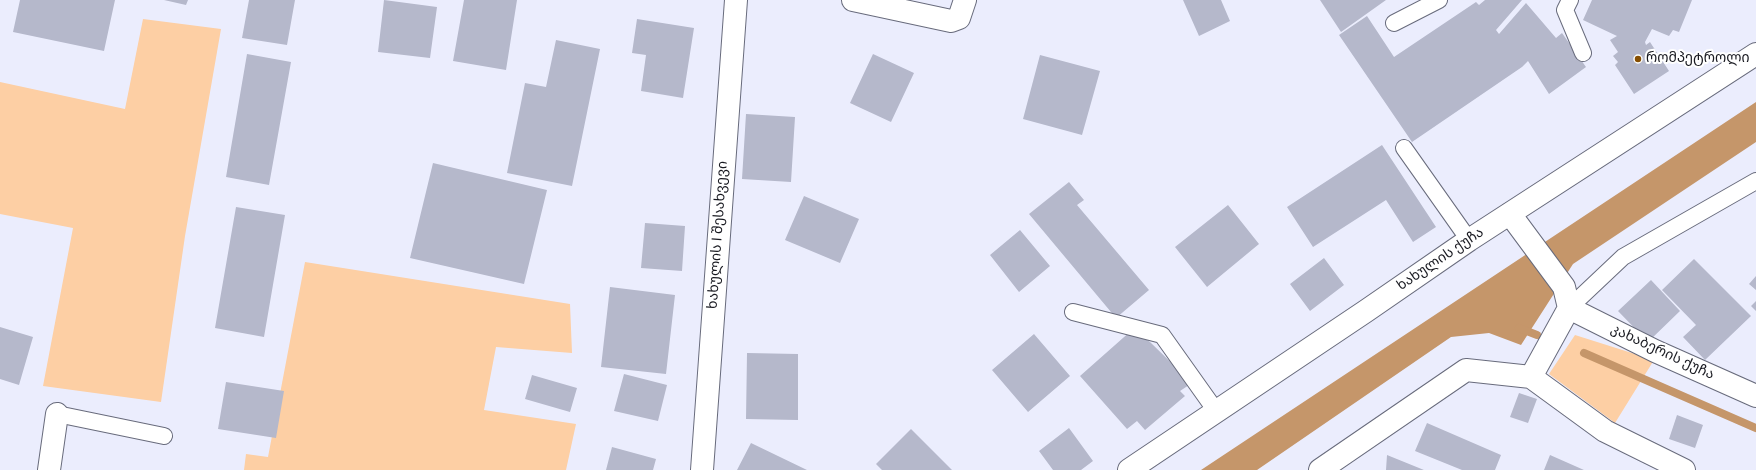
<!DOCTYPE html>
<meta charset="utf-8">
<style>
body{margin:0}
canvas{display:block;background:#ebedfd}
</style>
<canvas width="1756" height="470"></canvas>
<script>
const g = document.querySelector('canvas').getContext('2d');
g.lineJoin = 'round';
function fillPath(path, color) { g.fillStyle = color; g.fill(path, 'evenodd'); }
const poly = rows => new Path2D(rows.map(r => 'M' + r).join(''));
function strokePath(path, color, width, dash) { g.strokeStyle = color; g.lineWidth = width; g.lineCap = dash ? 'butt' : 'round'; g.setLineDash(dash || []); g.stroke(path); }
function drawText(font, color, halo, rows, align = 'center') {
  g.font = font + ' Overpass,"Noto Sans Georgian",sans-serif'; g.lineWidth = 4; g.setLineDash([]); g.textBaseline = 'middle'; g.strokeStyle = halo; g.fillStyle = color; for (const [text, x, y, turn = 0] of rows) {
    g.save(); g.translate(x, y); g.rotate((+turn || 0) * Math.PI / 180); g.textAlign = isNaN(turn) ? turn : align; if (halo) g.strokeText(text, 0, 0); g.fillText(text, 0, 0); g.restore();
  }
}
const green = poly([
 [143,19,221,29,185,236,161,402,43,386,73,228,0,214,0,82,125,109],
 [305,262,570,304,572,353,496,347,484,410,576,424,566,470,244,470,246,454,268,457],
 [1575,335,1654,360,1615,423,1549,374]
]);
const water = poly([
 [1756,102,1756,142,1573,264,1521,345,1489,333,1451,337,1257,470,1201,470]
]);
const stream = poly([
 [1519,328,1537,335],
 [1584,353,1756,428]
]);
const building = poly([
 [20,0,115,0,104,51,13,32],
 [164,0,188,0,186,5],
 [249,0,295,0,287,45,242,38],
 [384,0,437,7,430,58,378,52],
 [464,0,517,0,506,70,453,61],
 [1183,0,1221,0,1230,21,1199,36],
 [1320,0,1386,0,1341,32],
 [1485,0,1522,0,1496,30,1499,34,1526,3,1556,38,1562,33,1586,67,1549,94,1528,61,1522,67,1412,142,1339,35,1367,16,1394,57,1476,2,1479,5],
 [1592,0,1692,0,1679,32,1673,30,1669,36,1652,29,1645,42,1646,45,1650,42,1669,71,1634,94,1615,65,1618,62,1613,56,1618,52,1610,40,1617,36,1583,20],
 [637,19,694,28,683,98,641,91,646,55,632,53],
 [556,40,600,49,572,186,507,173,525,83,546,87],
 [247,54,291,62,269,185,226,177],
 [873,54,914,73,891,122,850,103],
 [1040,55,1100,71,1082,135,1023,119],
 [746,114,795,117,791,182,742,179],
 [1382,145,1436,227,1413,242,1386,200,1313,247,1287,207],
 [433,163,547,190,524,284,410,258],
 [1069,182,1084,200,1077,205,1149,290,1116,318,1029,214],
 [804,196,859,219,840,263,785,240],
 [1228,205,1259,244,1207,287,1175,247],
 [236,207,285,215,264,337,215,328],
 [645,223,685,226,682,271,641,268],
 [1020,230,1050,266,1019,292,990,255],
 [1324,258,1344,285,1310,311,1290,284],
 [1694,259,1751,316,1705,360,1683,337,1696,325,1662,290],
 [1756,276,1756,290,1749,284],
 [1651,280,1680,311,1648,342,1618,311],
 [610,287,675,295,666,374,601,367],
 [1756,301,1756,311,1751,306],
 [0,327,33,337,19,385,0,379],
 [1132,330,1150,342,1192,383,1180,391,1185,396,1145,430,1137,421,1127,429,1080,376],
 [1034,334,1070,376,1028,412,992,370],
 [747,353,798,354,798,420,746,419],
 [624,374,667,385,658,421,614,411],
 [532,375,577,388,570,412,525,399],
 [226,382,284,391,276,438,218,429],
 [1519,393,1537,399,1528,423,1510,417],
 [1677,415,1703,425,1695,448,1669,439],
 [1427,423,1501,455,1495,470,1462,470,1415,451],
 [1069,428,1093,461,1081,470,1053,470,1039,451],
 [911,429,952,470,882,470,876,464],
 [751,443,807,470,737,470],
 [612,447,656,459,653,470,606,470],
 [1387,455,1424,470,1386,470],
 [1550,455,1584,470,1544,470]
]);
const service = poly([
 [1570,0,1565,10,1583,53],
 [1394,23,1439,0],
 [1404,148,1469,240],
 [1569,308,1623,257,1756,181],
 [1073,312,1162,335,1216,411],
 [57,414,164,436]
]);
const minor = poly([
 [853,0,951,21,959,18,965,0],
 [1510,214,1564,287,1569,308],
 [1569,308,1655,351,1756,396],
 [1531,377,1605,431,1684,470],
 [49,470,57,414],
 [702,470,736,0],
 [1320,470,1466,370,1531,377,1569,308]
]);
const secondary = poly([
 [1129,470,1366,311,1469,240,1756,54]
]);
const markers = [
 [1638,59,4,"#874f02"]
];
const poiNames = [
 ["რომპეტროლი",1646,59]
];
const streetNames = [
 ["ხახულის I შესახვევი",719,235,-86],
 ["ხახულის ქუჩა",1441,260,-34],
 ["კახაბერის ქუჩა",1662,353,25]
];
fillPath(green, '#fdcfa4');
fillPath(water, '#c5966a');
strokePath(stream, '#c5966a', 8);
fillPath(building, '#b5b8cb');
strokePath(service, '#686b7c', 18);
strokePath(minor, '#686b7c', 24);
strokePath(secondary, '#686b7c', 24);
strokePath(service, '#fff', 16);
strokePath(minor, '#fff', 22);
strokePath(secondary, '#fff', 22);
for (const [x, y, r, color] of markers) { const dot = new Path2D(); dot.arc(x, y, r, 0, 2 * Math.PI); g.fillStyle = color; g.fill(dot); strokePath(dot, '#fff', 1.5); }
drawText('14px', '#181920', '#fff', poiNames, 'left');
drawText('14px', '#181920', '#fff', streetNames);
</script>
